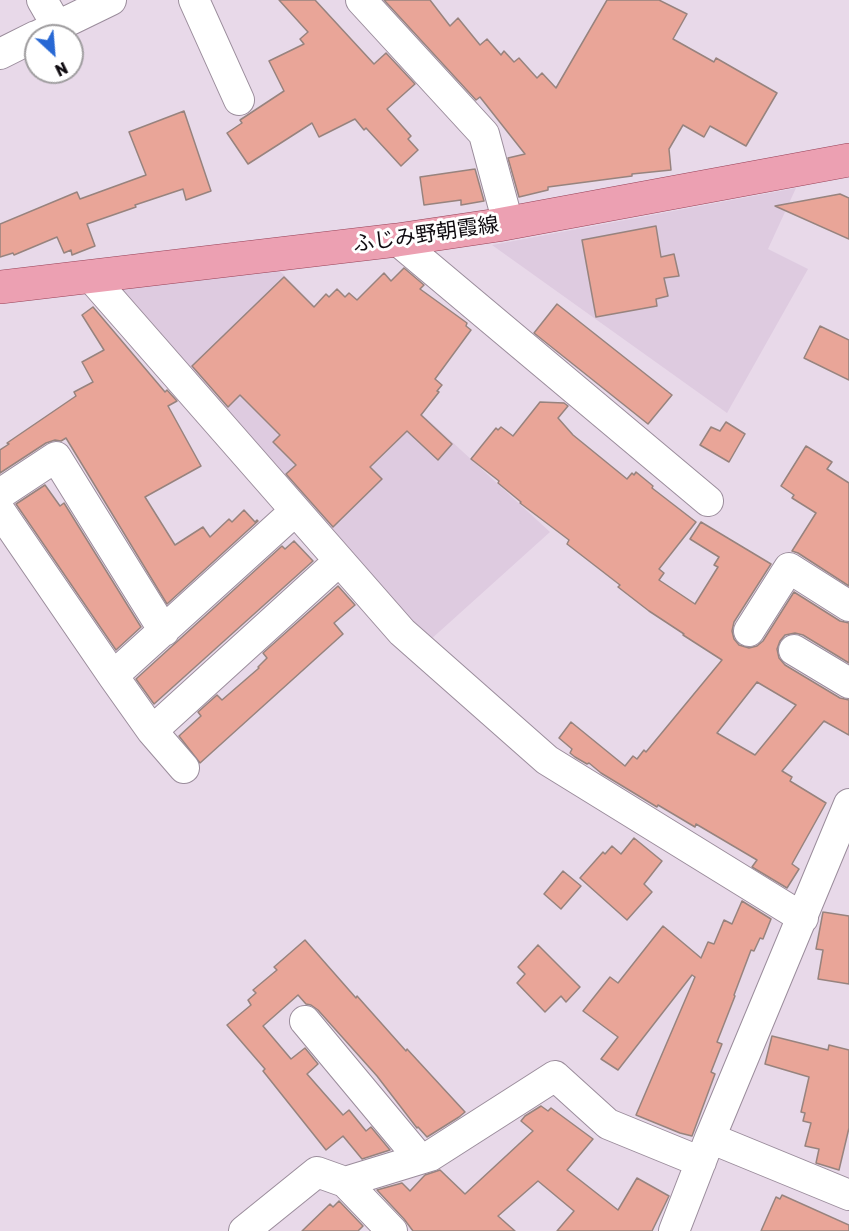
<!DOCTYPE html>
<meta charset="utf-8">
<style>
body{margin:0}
#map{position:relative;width:849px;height:1231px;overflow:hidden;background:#e8d9e9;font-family:Rubik,sans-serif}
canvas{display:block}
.north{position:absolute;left:24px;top:24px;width:60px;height:60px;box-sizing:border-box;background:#fff;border:2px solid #9f9d9f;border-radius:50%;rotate:154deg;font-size:16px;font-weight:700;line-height:24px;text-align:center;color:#0f0b10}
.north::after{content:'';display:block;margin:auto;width:21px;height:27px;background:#2868d4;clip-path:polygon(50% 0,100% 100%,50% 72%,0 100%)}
</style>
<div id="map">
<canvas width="849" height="1231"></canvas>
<div class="north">N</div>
</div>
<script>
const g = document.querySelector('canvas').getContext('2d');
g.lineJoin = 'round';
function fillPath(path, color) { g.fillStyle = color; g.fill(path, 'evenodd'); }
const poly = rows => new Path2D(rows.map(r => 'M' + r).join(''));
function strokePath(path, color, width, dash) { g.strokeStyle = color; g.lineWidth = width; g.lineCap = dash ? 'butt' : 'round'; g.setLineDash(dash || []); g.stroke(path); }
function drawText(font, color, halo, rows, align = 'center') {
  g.font = font + ' Rubik,"Noto Sans JP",sans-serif'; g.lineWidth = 6; g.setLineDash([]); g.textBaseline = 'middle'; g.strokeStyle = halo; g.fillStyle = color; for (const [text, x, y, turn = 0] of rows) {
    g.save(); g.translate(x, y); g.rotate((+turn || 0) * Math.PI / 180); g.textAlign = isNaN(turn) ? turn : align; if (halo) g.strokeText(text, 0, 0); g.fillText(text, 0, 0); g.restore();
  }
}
const built = poly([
 [796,188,768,249,808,269,727,413,492,245],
 [278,269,424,416,550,532,429,641,118,299,124,285]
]);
const building = poly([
 [279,0,315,0,374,64,386,53,415,84,387,109,411,136,408,139,418,150,401,166,366,128,364,130,355,119,319,137,312,123,248,164,227,133,242,123,240,120,284,91,269,61,304,44,300,39,308,32,279,0],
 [384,0,430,0,450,26,458,18,480,45,487,39,501,55,504,51,514,62,519,58,537,78,542,73,556,88,607,0,659,0,687,14,673,39,714,62,716,58,777,93,746,146,710,126,704,137,683,125,669,149,671,170,632,174,632,176,548,187,548,190,519,197,508,158,525,154,480,97,476,100,384,0],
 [184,111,211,191,186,200,183,189,135,205,136,207,87,224,95,246,72,255,71,250,64,253,57,237,14,255,13,253,0,257,0,224,77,192,80,199,146,175,129,132,184,111],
 [475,169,484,201,461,205,461,200,424,205,420,177,475,169],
 [840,194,849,198,849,239,775,206,840,194],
 [656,226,661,257,674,254,679,276,664,278,668,296,656,299,657,306,596,317,582,240,656,226],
 [404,268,424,285,420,289,467,323,466,326,471,330,435,379,442,385,437,391,439,392,421,415,452,444,438,460,407,431,370,467,382,479,333,527,286,474,296,465,273,442,280,435,240,395,228,407,192,366,284,277,314,307,326,294,329,297,337,289,345,297,349,293,357,300,384,273,391,281,404,268],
 [557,304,672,395,648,424,534,333,557,304],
 [93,307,165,392,167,390,177,401,168,406,201,466,145,497,175,545,203,527,210,537,229,519,232,522,244,510,255,522,257,520,258,521,167,604,66,438,61,441,55,440,46,443,0,473,0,450,9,444,7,443,76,396,74,392,93,382,82,362,104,350,82,315,93,307],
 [820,326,849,340,849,380,804,358,820,326],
 [540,402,564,403,568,406,558,418,573,435,627,479,632,473,634,475,636,472,653,486,652,488,696,522,659,569,664,573,659,580,695,604,718,567,714,565,719,557,690,539,701,522,771,564,734,622,732,631,734,639,739,645,749,648,757,646,763,641,794,592,840,621,849,623,849,663,803,635,795,633,785,635,780,641,777,649,779,658,785,665,840,698,849,700,849,735,824,721,782,771,792,777,790,781,826,803,792,864,799,869,787,888,752,867,757,860,696,824,695,827,658,805,657,807,601,773,589,763,587,764,575,757,570,753,572,749,559,738,571,722,625,766,633,756,637,759,644,750,646,752,722,660,683,635,684,634,649,611,618,587,620,585,567,544,569,540,520,503,521,502,498,483,499,481,471,459,496,428,498,430,501,427,513,436,540,402],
 [757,682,796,705,755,755,717,733,757,682],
 [726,422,745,434,729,462,700,445,711,427,720,431,726,422],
 [806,446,832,462,827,469,849,483,849,586,798,553,792,551,816,513,792,498,794,495,781,486,806,446],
 [45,485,60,506,64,503,141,627,116,650,16,504,45,485],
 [294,541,313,561,154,704,136,679,282,546,285,549,294,541],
 [338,586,355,605,334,623,343,634,200,763,179,736,201,716,198,712,217,695,222,700,259,668,258,667,267,658,263,653,338,586],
 [634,838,662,861,644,884,652,892,627,920,580,878,603,852,605,854,612,846,621,854,634,838],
 [563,871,581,886,561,909,544,894,563,871],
 [742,901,771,919,763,939,760,938,754,951,751,950,734,995,735,996,717,1042,722,1044,711,1072,715,1074,692,1136,680,1133,636,1115,695,977,692,975,618,1070,601,1059,618,1037,583,1011,610,977,618,983,663,926,701,958,708,942,714,944,724,920,732,924,742,901],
 [823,912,849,916,849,984,818,979,823,950,816,949,823,912],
 [305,940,356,998,357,996,406,1051,407,1049,465,1112,459,1117,427,1137,418,1127,417,1128,377,1076,318,1010,311,1005,306,1004,298,995,263,1026,291,1059,305,1048,318,1064,307,1074,343,1115,349,1110,366,1131,371,1127,390,1150,362,1159,343,1136,326,1150,263,1071,265,1069,227,1025,251,1005,248,1000,256,993,253,990,277,970,274,967,305,940],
 [538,945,580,987,566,1002,561,996,545,1012,517,983,525,974,518,967,538,945],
 [772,1036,828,1050,829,1045,849,1050,849,1128,839,1170,816,1163,819,1149,805,1146,811,1123,803,1121,805,1113,801,1112,809,1077,765,1064,772,1036],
 [541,1106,548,1111,551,1108,593,1139,567,1170,618,1210,637,1178,669,1196,652,1231,557,1231,574,1211,538,1181,498,1216,515,1231,413,1231,404,1219,377,1190,402,1183,410,1191,425,1175,440,1170,465,1194,533,1131,521,1121,525,1116,541,1106],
 [782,1195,849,1225,849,1231,761,1231,776,1197,780,1199,782,1195],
 [339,1201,363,1226,358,1231,302,1231,330,1204,333,1207,339,1201]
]);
const minor = poly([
 [42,0,57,26],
 [194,0,239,100],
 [361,0,484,134,508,223],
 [37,36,111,0],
 [0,54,36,36],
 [397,240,708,501],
 [90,276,402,632,547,760,803,918],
 [0,494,56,457,164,631],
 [0,511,113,676],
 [749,631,789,568,849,606],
 [794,650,849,683],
 [152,731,339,561],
 [184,768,152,731,113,676,295,511],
 [305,1021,420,1159],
 [710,1138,849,1195],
 [345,1182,392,1231],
 [244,1231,317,1172,345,1182,430,1156,555,1076,608,1124,701,1162],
 [674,1231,710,1138,849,804]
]);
const major = poly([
 [0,287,397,240,498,225,849,160]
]);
const streetNames = [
 ["ふじみ野朝霞線",426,235,-8]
];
fillPath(built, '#decbe0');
fillPath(building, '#e9a598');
strokePath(building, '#97837e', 1.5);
strokePath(minor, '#9b8d9c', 32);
strokePath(major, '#974258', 34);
strokePath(minor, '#fff', 30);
strokePath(major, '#eca0b2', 33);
drawText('21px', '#0f0b10', '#fff', streetNames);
</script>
